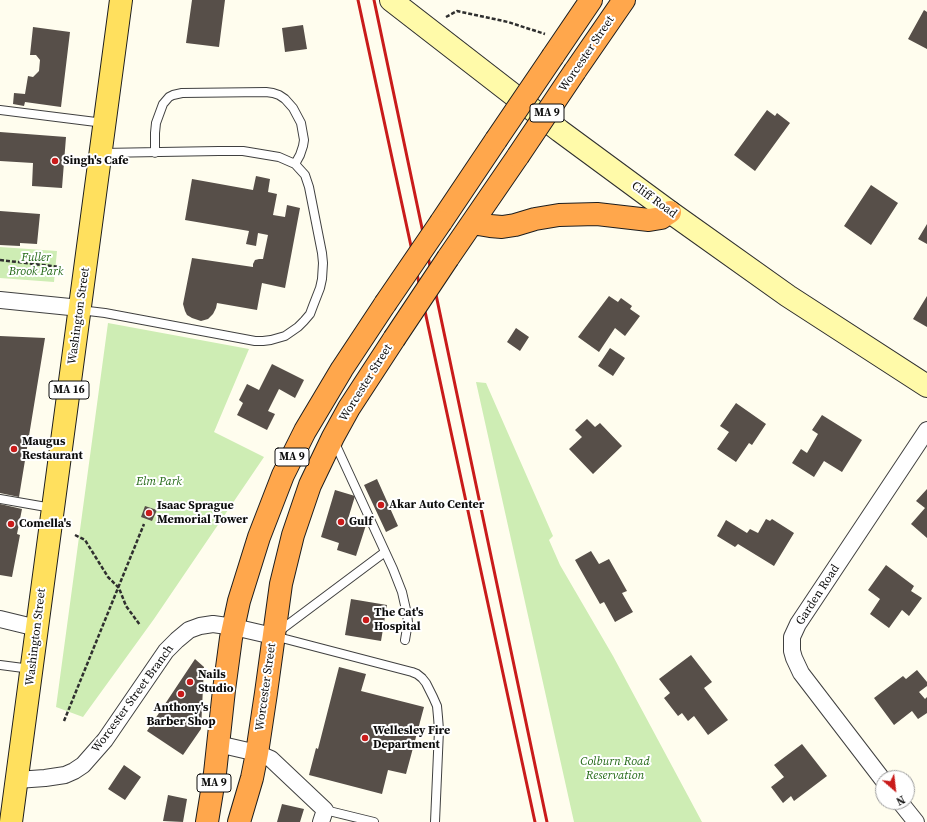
<!DOCTYPE html>
<style>
body{margin:0}
#map{position:relative;width:927px;height:822px;overflow:hidden;background:#fffdee;font-family:"Source Serif 4",serif}
canvas{display:block}
.north{position:absolute;left:875px;top:770px;width:40px;height:40px;box-sizing:border-box;background:#fff;border:1px solid #9e9e9e;border-radius:50%;rotate:152deg;font-size:11px;font-weight:700;line-height:16px;text-align:center;color:#0d0d0d}
.north::after{content:'';display:block;margin:auto;width:14px;height:18px;background:#c91b1a;clip-path:polygon(50% 0,100% 100%,50% 72%,0 100%)}
</style>
<div id="map">
<canvas width="927" height="822"></canvas>
<div class="north">N</div>
</div>
<script>
const g = document.querySelector('canvas').getContext('2d');
g.lineJoin = 'round';
function fillPath(path, color) { g.fillStyle = color; g.fill(path, 'evenodd'); }
const poly = rows => new Path2D(rows.map(r => 'M' + r).join(''));
function strokePath(path, color, width, dash) { g.strokeStyle = color; g.lineWidth = width; g.lineCap = dash ? 'butt' : 'round'; g.setLineDash(dash || []); g.stroke(path); }
function drawText(font, color, halo, rows, align = 'center') {
  g.font = font + ' "Source Serif 4",serif'; g.lineWidth = 4; g.setLineDash([]); g.textBaseline = 'middle'; g.strokeStyle = halo; g.fillStyle = color; for (const [text, x, y, turn = 0] of rows) {
    g.save(); g.translate(x, y); g.rotate((+turn || 0) * Math.PI / 180); g.textAlign = isNaN(turn) ? turn : align; if (halo) g.strokeText(text, 0, 0); g.fillText(text, 0, 0); g.restore();
  }
}
const green = poly([
 [0,247,57,251,54,282,0,278],
 [108,323,249,349,214,432,264,457,154,619,83,717,56,707],
 [476,382,486,383,553,536,549,540,560,565,613,656,702,822,574,822]
]);
const building = poly([
 [192,0,225,0,219,47,186,43],
 [924,10,927,12,927,49,908,39],
 [303,25,307,49,285,52,282,28],
 [33,27,70,32,61,107,25,102,24,106,13,104,14,93,25,94,28,76,33,77,39,71,40,60,36,55,30,55],
 [767,110,775,116,777,113,790,123,755,171,734,155],
 [0,132,66,137,62,188,32,186,33,163,0,161],
 [256,176,270,179,268,192,277,194,273,215,285,217,287,205,300,208,285,288,262,283,257,310,217,303,216,308,213,314,208,319,201,321,192,318,187,315,185,311,183,304,192,258,253,267,253,264,255,260,259,259,263,259,268,235,258,233,256,246,246,244,249,231,185,220,192,179,253,190],
 [871,185,898,203,871,245,844,226],
 [0,211,40,214,37,244,20,243,20,246,0,245],
 [927,224,927,244,918,239],
 [609,296,618,302,621,298,632,306,630,309,640,316,625,336,615,328,599,352,578,337],
 [927,296,927,327,913,319],
 [516,328,529,337,520,351,507,342],
 [0,336,45,338,19,497,0,493],
 [610,348,625,358,613,376,598,366],
 [272,364,304,380,295,398,279,389,268,411,275,414,267,430,237,415,243,403,239,400,247,384,259,390],
 [736,403,766,424,752,445,749,443,736,462,717,449,729,432,720,426],
 [822,415,862,440,842,472,824,461,814,477,792,463,801,449,807,453,818,434,812,430],
 [587,419,595,427,600,423,622,446,593,474,569,449,582,437,575,430],
 [377,479,398,526,386,532,364,485],
 [927,489,927,538,911,524,925,508,916,501],
 [335,490,355,496,348,519,366,525,356,556,337,550,339,543,321,537],
 [0,504,22,509,17,534,20,535,12,577,0,575],
 [145,506,157,510,152,521,141,517],
 [766,519,770,521,772,519,794,533,774,566,738,544,735,547,717,536,726,520,747,533,750,529,758,533],
 [591,551,599,564,609,559,627,591,622,593,633,612,615,622,604,602,600,604,575,560],
 [886,565,914,586,911,591,922,598,909,616,902,610,889,628,870,614,880,599,868,590],
 [351,599,387,605,381,641,345,635],
 [691,655,712,682,704,688,728,720,708,735,694,716,688,721,682,713,678,716,664,698,670,693,659,679],
 [195,659,204,667,201,729,183,755,147,731],
 [339,667,366,674,361,691,424,707,406,774,388,770,382,794,309,775,316,748,318,749],
 [917,670,927,682,927,686,919,692,925,699,927,697,927,713,918,719,912,711,894,725,874,698,903,676,906,679],
 [802,744,827,776,794,801,791,796,783,803,771,787,784,777,774,765],
 [124,765,141,777,125,800,108,789],
 [168,795,187,799,183,822,163,821],
 [282,804,304,809,300,822,277,822]
]);
const path = poly([
 [446,17,457,11,508,22,545,34],
 [0,260,60,267],
 [75,535,85,540,108,577,119,588,126,606,140,625],
 [64,721,144,524]
]);
const lane = poly([
 [0,110,104,123],
 [155,153,155,133,156,123,163,104,169,97,173,95,182,93,266,92,273,93,279,95,285,99,293,108,301,123,304,140,303,146,300,155,295,164],
 [80,310,105,313,255,341,263,341,271,340,285,336,298,327,304,321,310,314,313,306,320,288,322,279,323,263,322,253,309,187,305,175,295,164,279,157,243,151,219,151,101,153],
 [334,441,393,569,402,592,407,614,408,622,405,640],
 [0,499,52,508],
 [278,632,385,552],
 [274,636,412,672,417,674,422,678,426,683,433,697,437,706,438,717,439,730,435,822],
 [0,665,31,669],
 [325,810,374,822]
]);
const street = poly([
 [0,300,80,308],
 [0,619,37,628],
 [218,744,257,753,271,759,325,810,321,822],
 [17,780,45,778,65,775,74,771,83,765,105,740,166,651,177,640,189,630,200,626,213,624,234,627,273,636],
 [883,780,801,673,794,658,792,651,792,637,798,624,927,430],
 [900,802,916,822]
]);
const secondary = poly([
 [391,0,560,131,670,212,788,296,927,386]
]);
const primary = poly([
 [11,822,121,0]
]);
const highway = poly([
 [553,56,591,0],
 [575,71,624,0],
 [441,222,496,140],
 [472,223,490,226,502,227,515,225,535,219,559,215,597,214,649,220,661,218,670,212],
 [448,258,518,156],
 [207,822,215,773,224,690,231,638,239,601,259,537,283,475,305,431,342,369,385,304],
 [239,822,252,778,257,753,266,693,281,584,293,535,310,485,333,437,349,408,394,339]
]);
const rail = poly([
 [358,0,535,822],
 [374,0,547,822]
]);
const highwayBridge = poly([
 [496,140,553,56],
 [518,156,575,71],
 [385,304,441,222],
 [394,339,448,258]
]);
const markers = [
 [55,161,4,"#c91b1a"],
 [14,449,4,"#c91b1a"],
 [381,505,4,"#c91b1a"],
 [149,513,4,"#c91b1a"],
 [341,522,4,"#c91b1a"],
 [11,524,4,"#c91b1a"],
 [366,620,4,"#c91b1a"],
 [190,682,4,"#c91b1a"],
 [181,694,4,"#c91b1a"],
 [365,738,4,"#c91b1a"]
];
const shields = [
 [547,113,34],
 [69,390,40],
 [292,457,34],
 [214,783,34]
];
const shieldNames = [
 ["MA 9",547,113],
 ["MA 16",69,390],
 ["MA 9",292,457],
 ["MA 9",214,783]
];
const streetNames = [
 ["Worcester Street",587,54,-56],
 ["Cliff Road",654,200,36],
 ["Washington Street",79,316,-82],
 ["Worcester Street",366,383,-58],
 ["Garden Road",818,595,-57],
 ["Washington Street",36,637,-83],
 ["Worcester Street",266,687,-82],
 ["Worcester Street Branch",133,699,-54]
];
const poiNames = [
 ["Singh's Cafe",63,161],
 ["Maugus",22,442],
 ["Restaurant",22,456],
 ["Akar Auto Center",389,505],
 ["Isaac Sprague",157,506],
 ["Memorial Tower",157,520],
 ["Gulf",349,522],
 ["Comella's",19,524],
 ["The Cat's",374,613],
 ["Hospital",374,627],
 ["Nails",198,675],
 ["Studio",198,689],
 ["Anthony's",181,708,"center"],
 ["Barber Shop",181,722,"center"],
 ["Wellesley Fire",373,731],
 ["Department",373,745]
];
const parkNames = [
 ["Fuller",36,258],
 ["Brook Park",36,272],
 ["Elm Park",159,482],
 ["Colburn Road",615,762],
 ["Reservation",615,776]
];
fillPath(green, '#ceedb4');
fillPath(building, '#574f49');
strokePath(lane, '#404040', 10);
strokePath(street, '#404040', 18);
strokePath(secondary, '#2f2f2f', 24);
strokePath(primary, '#1e1e1e', 24);
strokePath(highway, '#1e1e1e', 24);
strokePath(path, '#2f2f2f', 2.5, [4, 2]);
strokePath(lane, '#fff', 8);
strokePath(street, '#fff', 16);
strokePath(secondary, '#fffaa9', 22);
strokePath(primary, '#ffe05e', 22);
strokePath(highway, '#ffa74c', 22);
strokePath(rail, '#c91b1a', 3);
strokePath(highwayBridge, '#1e1e1e', 24, []);
strokePath(highwayBridge, '#ffa74c', 22);
for (const [x, y, r, color] of markers) { const dot = new Path2D(); dot.arc(x, y, r, 0, 2 * Math.PI); g.fillStyle = color; g.fill(dot); strokePath(dot, '#fff', 1.5); }
for (const [x, y, w] of shields) { const box = new Path2D(); box.roundRect(x - w / 2, y - 9, w, 18, 3); g.fillStyle = '#fff'; g.fill(box); strokePath(box, '#0d0d0d', 1); }
drawText('bold 11px', '#0d0d0d', null, shieldNames);
drawText('12px', '#0d0d0d', '#fff', streetNames);
drawText('bold 12px', '#0d0d0d', '#fff', poiNames, 'left');
drawText('italic 12px', '#256a18', '#fff', parkNames);
</script>
